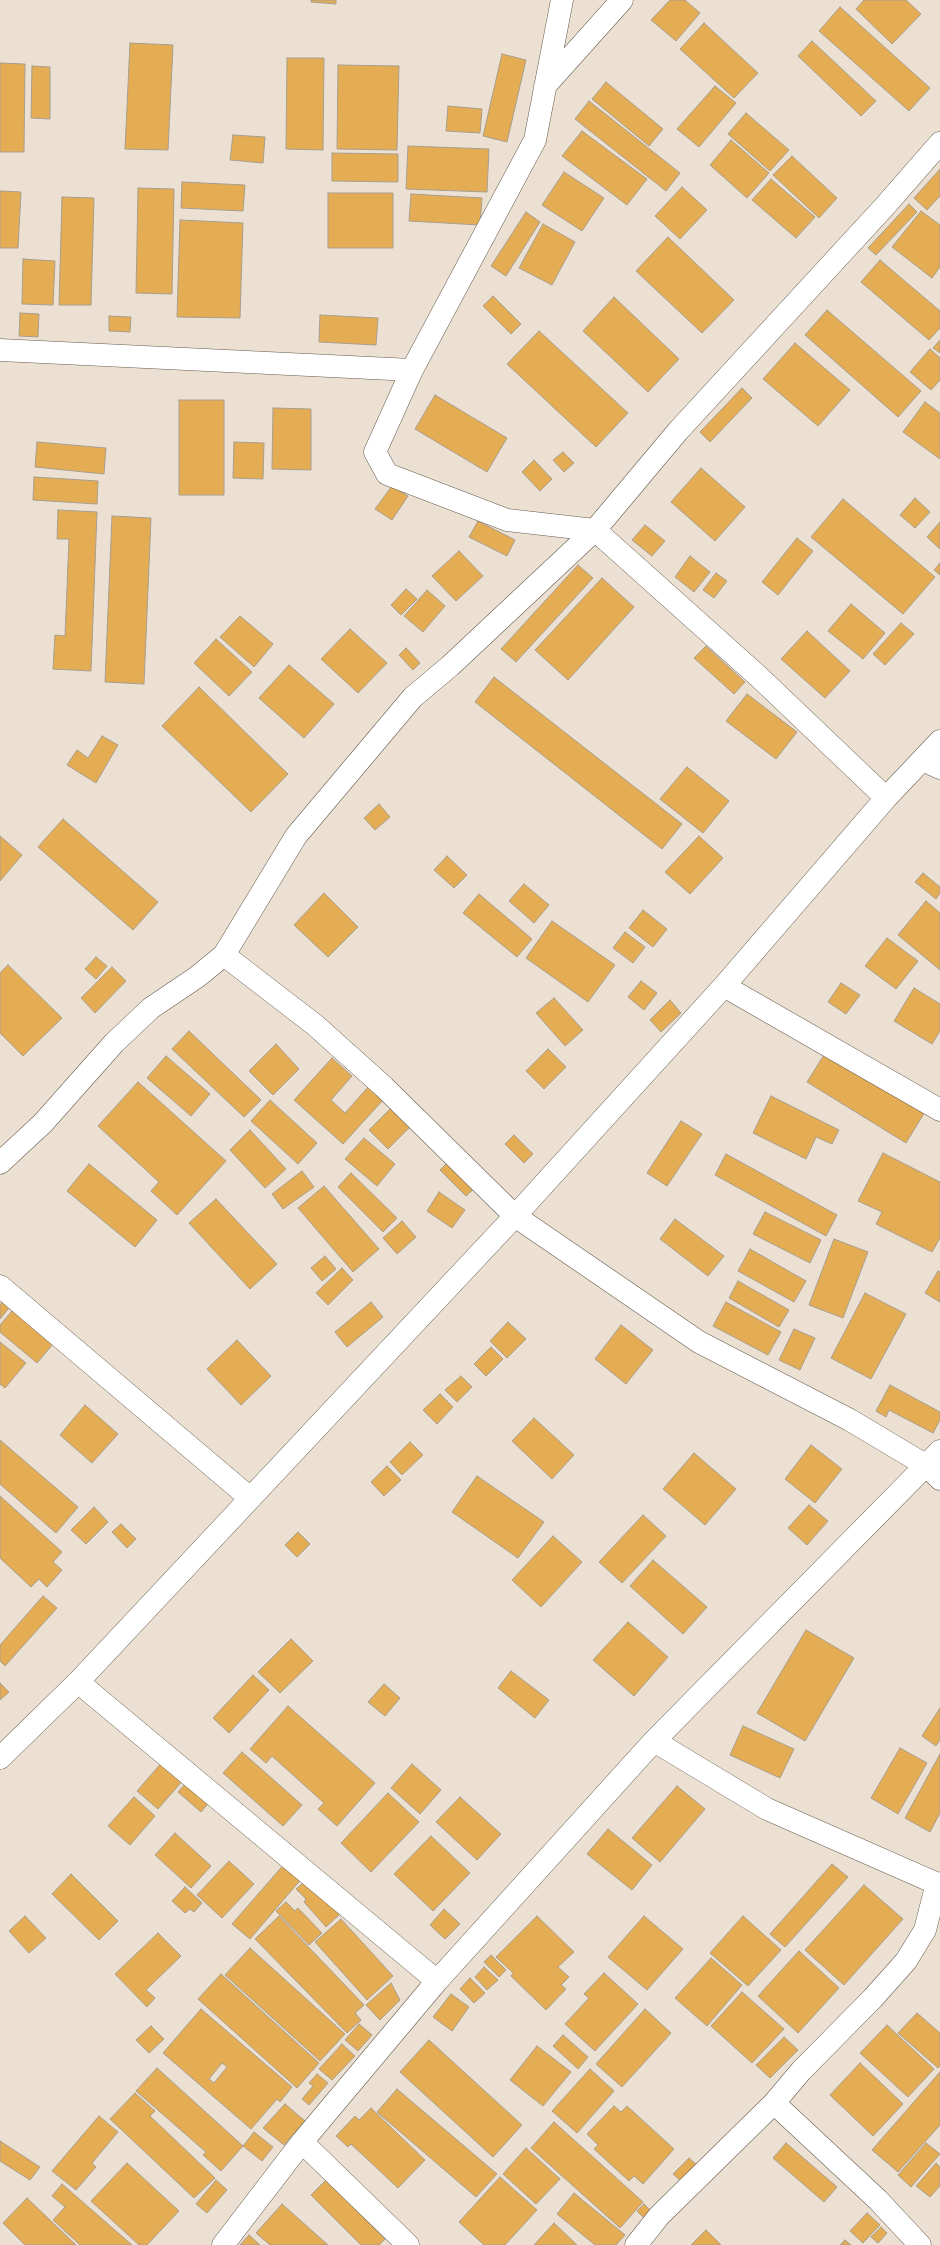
<!DOCTYPE html>
<style>
body{margin:0}
canvas{display:block;background:#ebe0d1}
</style>
<canvas width="940" height="2245"></canvas>
<script>
const g = document.querySelector('canvas').getContext('2d');
g.lineJoin = 'round';
function fillPath(path, color) { g.fillStyle = color; g.fill(path, 'evenodd'); }
const poly = rows => new Path2D(rows.map(r => 'M' + r).join(''));
function strokePath(path, color, width, dash) { g.strokeStyle = color; g.lineWidth = width; g.lineCap = dash ? 'butt' : 'round'; g.setLineDash(dash || []); g.stroke(path); }
const building = poly([
 [311,0,336,0,336,4,311,2,311,0],
 [670,0,685,0,700,13,676,41,651,20,670,0],
 [864,0,906,0,921,14,892,44,856,9,864,0],
 [840,7,930,88,909,111,819,31,840,7],
 [704,23,758,73,734,98,680,49,704,23],
 [812,41,876,101,861,116,798,56,812,41],
 [130,43,173,45,168,150,125,149,130,43],
 [502,54,526,60,507,142,483,136,502,54],
 [287,58,324,58,323,150,286,149,287,58],
 [0,63,25,64,24,152,0,152,0,63],
 [338,65,399,66,397,150,337,149,338,65],
 [32,66,50,67,50,119,31,118,32,66],
 [606,82,663,129,649,146,592,99,606,82],
 [715,86,736,103,699,147,677,129,715,86],
 [589,101,680,173,666,191,575,119,589,101],
 [448,106,482,109,480,133,446,131,448,106],
 [746,113,789,150,770,171,728,134,746,113],
 [582,131,647,179,627,205,562,156,582,131],
 [233,135,265,137,263,163,230,160,233,135],
 [731,140,769,173,747,198,710,165,731,140],
 [408,146,489,149,487,192,406,189,408,146],
 [332,153,398,154,398,182,332,181,332,153],
 [792,156,837,198,819,218,773,175,792,156],
 [940,169,940,196,927,210,914,198,940,169],
 [564,172,604,198,582,231,542,205,564,172],
 [771,179,815,217,796,238,752,200,771,179],
 [182,182,245,185,243,211,181,208,182,182],
 [682,187,707,210,680,239,655,216,682,187],
 [138,188,174,189,172,294,136,293,138,188],
 [0,191,21,192,18,248,0,248,0,191],
 [328,193,393,193,393,248,328,248,328,193],
 [411,194,482,198,480,225,409,221,411,194],
 [62,197,94,198,91,305,59,305,62,197],
 [909,204,917,212,876,255,868,248,909,204],
 [921,211,940,225,940,267,932,278,892,247,921,211],
 [526,212,540,222,506,276,491,266,526,212],
 [180,220,243,223,240,318,177,317,180,220],
 [543,224,575,242,552,285,519,268,543,224],
 [668,237,734,300,702,333,636,271,668,237],
 [23,259,55,261,53,305,22,304,23,259],
 [880,260,940,311,940,328,929,340,861,282,880,260],
 [493,296,521,324,511,334,483,306,493,296],
 [614,297,679,359,648,392,583,331,614,297],
 [827,310,921,391,898,417,805,335,827,310],
 [20,313,39,314,38,337,19,336,20,313],
 [320,315,378,318,376,345,319,342,320,315],
 [109,316,131,317,130,332,109,331,109,316],
 [539,331,628,413,596,447,507,364,539,331],
 [940,340,940,353,933,348,940,340],
 [795,343,850,390,818,426,763,379,795,343],
 [930,349,940,358,940,380,931,390,910,372,930,349],
 [742,388,752,398,710,442,700,432,742,388],
 [435,395,507,438,487,472,415,429,435,395],
 [179,400,224,400,224,495,179,495,179,400],
 [925,402,940,413,940,459,903,432,925,402],
 [273,408,311,409,311,470,272,469,273,408],
 [37,442,106,448,104,474,35,467,37,442],
 [234,442,264,443,263,479,233,478,234,442],
 [563,452,574,463,564,472,553,460,563,452],
 [534,460,552,479,540,491,522,472,534,460],
 [701,468,745,507,715,541,671,502,701,468],
 [34,477,98,481,97,504,33,500,34,477],
 [392,486,408,496,392,520,375,509,392,486],
 [915,498,930,512,915,528,900,515,915,498],
 [843,499,935,577,903,614,811,537,843,499],
 [58,510,97,512,91,671,53,669,55,635,65,636,69,539,57,539,58,510],
 [112,516,151,518,144,684,105,682,112,516],
 [478,521,515,540,507,556,469,537,478,521],
 [940,522,940,549,927,537,940,522],
 [645,525,665,541,652,556,632,540,645,525],
 [797,538,813,551,778,595,762,582,797,538],
 [459,551,483,576,456,601,432,576,459,551],
 [690,556,710,572,694,592,675,577,690,556],
 [940,563,940,575,934,570,940,563],
 [578,565,593,578,516,662,501,649,578,565],
 [716,573,727,581,714,598,703,590,716,573],
 [602,578,634,607,568,680,535,650,602,578],
 [406,589,417,599,401,615,391,605,406,589],
 [427,590,445,606,423,632,404,616,427,590],
 [851,604,885,633,863,659,828,631,851,604],
 [240,616,273,644,254,667,220,637,240,616],
 [901,623,914,634,885,665,873,654,901,623],
 [350,629,387,663,358,693,321,659,350,629],
 [807,631,850,671,825,698,781,659,807,631],
 [216,639,252,672,229,696,194,663,216,639],
 [706,646,745,682,734,694,694,658,706,646],
 [406,648,420,663,413,670,399,655,406,648],
 [289,665,334,704,304,738,259,698,289,665],
 [494,677,682,824,662,849,475,702,494,677],
 [199,687,288,774,251,812,162,726,199,687],
 [747,694,797,732,776,759,726,721,747,694],
 [102,736,118,745,96,783,67,765,77,750,88,758,102,736],
 [687,767,729,801,703,833,660,799,687,767],
 [379,804,390,817,375,830,364,818,379,804],
 [63,819,158,902,133,930,38,847,63,819],
 [0,836,22,855,0,881,0,836],
 [699,836,723,858,690,894,665,872,699,836],
 [447,856,467,875,454,888,434,870,447,856],
 [923,873,940,887,940,893,936,899,915,882,923,873],
 [524,884,549,905,534,923,509,901,524,884],
 [324,893,358,927,328,957,294,925,324,893],
 [479,894,532,939,517,957,463,913,479,894],
 [926,901,940,913,940,970,898,935,926,901],
 [643,910,667,929,653,947,629,928,643,910],
 [552,921,615,965,588,1002,526,958,552,921],
 [625,932,645,947,633,963,613,948,625,932],
 [887,938,918,961,896,989,865,966,887,938],
 [96,957,107,966,96,979,85,969,96,957],
 [8,965,62,1018,23,1056,0,1033,0,973,8,965],
 [112,967,126,981,95,1013,81,998,112,967],
 [641,981,657,993,644,1010,628,997,641,981],
 [841,983,860,995,846,1014,828,1002,841,983],
 [914,988,940,1004,940,1031,932,1044,894,1021,914,988],
 [554,998,583,1030,565,1046,536,1013,554,998],
 [670,1000,681,1013,661,1032,650,1020,670,1000],
 [189,1031,261,1100,244,1117,172,1049,189,1031],
 [276,1044,299,1069,273,1095,249,1071,276,1044],
 [829,1047,928,1107,906,1143,807,1082,829,1047],
 [548,1049,566,1067,544,1089,526,1071,548,1049],
 [166,1056,210,1094,191,1116,147,1078,166,1056],
 [332,1058,352,1076,331,1100,345,1113,369,1086,384,1099,343,1144,294,1100,332,1058],
 [138,1082,226,1161,177,1215,151,1191,159,1182,98,1126,138,1082],
 [771,1096,839,1130,832,1144,816,1137,806,1159,753,1133,771,1096],
 [270,1100,317,1143,298,1164,251,1121,270,1100],
 [395,1104,414,1123,388,1149,369,1130,395,1104],
 [681,1121,702,1134,667,1186,647,1173,681,1121],
 [250,1130,286,1169,265,1188,230,1150,250,1130],
 [514,1135,533,1154,524,1163,505,1144,514,1135],
 [364,1138,395,1164,377,1186,345,1159,364,1138],
 [883,1153,940,1182,940,1238,932,1252,876,1224,882,1212,858,1201,883,1153],
 [726,1154,837,1215,826,1236,715,1175,726,1154],
 [451,1159,477,1186,466,1196,440,1170,451,1159],
 [89,1164,157,1220,135,1247,67,1191,89,1164],
 [302,1171,314,1187,283,1209,272,1194,302,1171],
 [351,1173,397,1218,383,1232,338,1187,351,1173],
 [324,1186,379,1249,353,1272,298,1208,324,1186],
 [439,1192,465,1210,452,1228,427,1211,439,1192],
 [216,1199,277,1264,250,1289,189,1223,216,1199],
 [765,1212,821,1240,810,1263,753,1234,765,1212],
 [675,1219,724,1256,708,1276,660,1239,675,1219],
 [402,1221,416,1237,397,1254,383,1238,402,1221],
 [834,1239,868,1252,843,1318,809,1305,834,1239],
 [750,1249,806,1281,794,1302,738,1271,750,1249],
 [325,1256,336,1269,322,1281,311,1268,325,1256],
 [342,1268,353,1280,328,1305,316,1293,342,1268],
 [938,1271,940,1272,940,1302,925,1293,938,1271],
 [738,1281,789,1310,779,1327,729,1298,738,1281],
 [865,1293,906,1314,871,1379,831,1358,865,1293],
 [2,1302,9,1308,0,1319,0,1305,2,1302],
 [371,1302,383,1317,347,1347,335,1332,371,1302],
 [726,1302,781,1332,768,1355,713,1326,726,1302],
 [18,1304,58,1338,37,1363,0,1332,0,1325,18,1304],
 [508,1322,526,1339,507,1358,490,1341,508,1322],
 [621,1325,653,1350,626,1384,595,1359,621,1325],
 [794,1329,815,1338,800,1370,779,1360,794,1329],
 [237,1340,271,1376,241,1405,207,1369,237,1340],
 [0,1342,26,1363,5,1388,0,1384,0,1342],
 [491,1347,503,1359,486,1376,474,1364,491,1347],
 [461,1376,472,1387,457,1402,445,1390,461,1376],
 [890,1385,940,1412,940,1420,933,1433,889,1410,886,1417,876,1411,890,1385],
 [440,1394,453,1407,437,1424,423,1410,440,1394],
 [85,1405,118,1434,92,1463,60,1435,85,1405],
 [534,1418,574,1455,552,1479,512,1441,534,1418],
 [0,1440,78,1507,56,1533,0,1484,0,1440],
 [410,1442,423,1455,402,1475,390,1462,410,1442],
 [811,1445,842,1469,815,1503,785,1479,811,1445],
 [694,1453,736,1489,705,1525,663,1489,694,1453],
 [387,1466,401,1480,384,1496,371,1482,387,1466],
 [477,1476,544,1522,518,1558,452,1512,477,1476],
 [0,1496,62,1552,53,1562,62,1570,47,1587,39,1579,31,1587,0,1558,0,1496],
 [809,1505,828,1521,807,1545,788,1528,809,1505],
 [94,1507,108,1522,86,1544,71,1530,94,1507],
 [643,1515,666,1536,622,1583,599,1562,643,1515],
 [121,1524,136,1539,127,1548,112,1532,121,1524],
 [298,1532,310,1544,297,1557,285,1545,298,1532],
 [553,1536,582,1562,541,1607,512,1580,553,1536],
 [653,1560,707,1607,683,1634,630,1586,653,1560],
 [43,1596,57,1608,5,1666,0,1661,0,1645,43,1596],
 [628,1622,668,1657,634,1696,593,1660,628,1622],
 [806,1630,854,1658,805,1741,757,1713,806,1630],
 [291,1639,313,1661,280,1693,258,1672,291,1639],
 [511,1671,549,1700,535,1718,498,1688,511,1671],
 [253,1675,269,1690,229,1733,213,1718,253,1675],
 [0,1683,9,1692,0,1700,0,1683],
 [384,1684,400,1698,385,1716,368,1702,384,1684],
 [288,1706,375,1783,337,1826,318,1809,324,1803,272,1756,266,1763,250,1749,288,1706],
 [940,1708,940,1740,936,1746,922,1736,940,1708],
 [743,1726,794,1749,780,1778,730,1755,743,1726],
 [900,1748,927,1763,898,1814,871,1798,900,1748],
 [242,1752,302,1805,283,1826,223,1773,242,1752],
 [940,1754,940,1813,930,1832,905,1818,940,1754],
 [164,1760,185,1778,158,1809,137,1791,164,1760],
 [412,1764,441,1790,420,1814,391,1788,412,1764],
 [187,1782,210,1801,201,1812,178,1792,187,1782],
 [677,1786,705,1809,660,1862,632,1838,677,1786],
 [388,1793,419,1822,371,1872,341,1843,388,1793],
 [134,1797,155,1816,130,1845,108,1826,134,1797],
 [460,1797,501,1834,477,1860,436,1822,460,1797],
 [608,1829,652,1865,632,1890,587,1854,608,1829],
 [175,1833,211,1866,191,1888,155,1855,175,1833],
 [431,1836,470,1873,433,1911,394,1874,431,1836],
 [229,1861,254,1884,222,1918,197,1895,229,1861],
 [286,1862,303,1877,250,1939,232,1924,286,1862],
 [832,1864,848,1877,785,1947,770,1934,832,1864],
 [71,1874,118,1921,99,1940,52,1894,71,1874],
 [308,1879,340,1914,326,1927,304,1902,306,1899,296,1889,308,1879],
 [864,1885,903,1919,844,1985,805,1950,864,1885],
 [185,1887,202,1903,194,1912,190,1909,185,1913,172,1901,185,1887],
 [286,1902,295,1911,298,1908,322,1933,309,1945,276,1911,286,1902],
 [444,1909,460,1924,445,1939,430,1925,444,1909],
 [25,1916,46,1938,29,1953,9,1931,25,1916],
 [279,1916,364,2005,355,2013,361,2020,347,2033,255,1939,279,1916],
 [537,1916,574,1952,558,1967,569,1977,561,1985,566,1989,546,2010,511,1976,513,1973,496,1957,537,1916],
 [644,1916,683,1949,647,1990,608,1957,644,1916],
 [743,1916,781,1950,748,1986,710,1953,743,1916],
 [341,1919,393,1976,367,2000,315,1942,341,1919],
 [158,1933,181,1956,146,1990,155,1998,147,2007,115,1974,158,1933],
 [250,1948,345,2034,320,2061,225,1975,250,1948],
 [799,1951,839,1988,798,2033,758,1996,799,1951],
 [491,1955,506,1970,499,1977,484,1962,491,1955],
 [711,1958,742,1985,707,2026,675,1998,711,1958],
 [484,1967,498,1980,487,1990,475,1977,484,1967],
 [604,1973,638,2004,595,2051,565,2024,589,1998,584,1994,604,1973],
 [221,1974,319,2063,297,2088,198,1999,221,1974],
 [470,1978,485,1993,474,2003,460,1989,470,1978],
 [391,1983,400,2000,380,2020,366,2005,391,1983],
 [742,1992,784,2029,752,2063,711,2026,742,1992],
 [451,1994,469,2007,452,2031,433,2017,451,1994],
 [201,2009,292,2087,280,2102,277,2099,251,2129,163,2053,201,2009],
 [222,2063,227,2067,214,2083,209,2079,222,2063],
 [645,2009,671,2033,622,2087,596,2064,645,2009],
 [917,2013,940,2033,940,2066,938,2068,898,2033,917,2013],
 [359,2024,372,2035,358,2051,345,2040,359,2024],
 [887,2025,934,2069,908,2097,860,2053,887,2025],
 [151,2026,164,2039,149,2053,136,2040,151,2026],
 [563,2035,588,2057,578,2069,553,2046,563,2035],
 [784,2037,798,2050,770,2078,756,2065,784,2037],
 [429,2040,522,2125,493,2157,400,2072,429,2040],
 [342,2044,355,2056,332,2080,319,2069,342,2044],
 [537,2046,571,2072,543,2106,510,2080,537,2046],
 [860,2063,903,2104,873,2136,830,2095,860,2063],
 [157,2068,243,2146,221,2171,203,2155,206,2152,136,2091,157,2068],
 [590,2069,614,2091,577,2133,552,2111,590,2069],
 [940,2072,940,2125,898,2172,872,2150,940,2072],
 [317,2074,328,2083,309,2105,302,2099,313,2086,309,2083,317,2074],
 [397,2089,497,2174,476,2197,377,2112,397,2089],
 [135,2093,155,2111,150,2116,215,2178,194,2198,110,2119,135,2093],
 [285,2104,305,2121,284,2145,263,2128,285,2104],
 [614,2106,621,2112,627,2106,674,2149,643,2184,634,2176,629,2181,594,2149,598,2145,587,2134,614,2106],
 [371,2108,425,2160,398,2188,351,2144,348,2147,336,2136,355,2116,359,2120,371,2108],
 [99,2116,118,2132,92,2163,96,2167,76,2190,52,2171,99,2116],
 [554,2122,643,2202,620,2228,531,2148,554,2122],
 [254,2132,273,2147,262,2161,243,2146,254,2132],
 [0,2141,40,2167,30,2180,0,2161,0,2141],
 [786,2143,837,2187,824,2202,773,2158,786,2143],
 [926,2143,940,2154,911,2187,898,2175,926,2143],
 [526,2148,560,2179,536,2204,503,2174,526,2148],
 [689,2158,698,2166,683,2183,673,2174,689,2158],
 [127,2163,179,2211,147,2245,139,2245,91,2201,127,2163],
 [936,2163,940,2167,940,2186,930,2197,916,2186,936,2163],
 [500,2177,537,2210,505,2245,484,2245,459,2222,500,2177],
 [216,2180,227,2190,207,2213,196,2204,216,2180],
 [326,2180,385,2239,379,2245,361,2245,311,2195,326,2180],
 [62,2184,132,2245,80,2245,53,2220,65,2207,52,2196,62,2184],
 [574,2193,625,2235,616,2245,595,2245,557,2214,574,2193],
 [27,2198,76,2245,25,2245,3,2223,27,2198],
 [282,2204,328,2245,270,2245,256,2233,282,2204],
 [644,2204,653,2213,646,2220,637,2211,644,2204],
 [867,2213,880,2225,863,2243,850,2231,867,2213],
 [554,2223,577,2245,534,2245,554,2223],
 [881,2227,887,2233,878,2243,871,2237,881,2227],
 [706,2230,721,2245,691,2245,706,2230],
 [249,2235,260,2245,240,2245,249,2235],
 [845,2240,851,2245,840,2245,845,2240]
]);
const street = poly([
 [562,0,535,140,412,370,375,452,387,474,507,520,595,530,758,676,886,798],
 [545,86,622,0],
 [0,350,412,370],
 [923,760,940,768],
 [224,955,315,1025,384,1087,515,1216,699,1342,850,1420,927,1466,940,1479],
 [724,986,940,1110],
 [0,1163,43,1123,114,1043,151,1008,197,977,224,955,296,836,413,697,450,666,595,530,678,431,885,206,940,143],
 [0,1286,250,1498],
 [78,1682,437,1981],
 [654,1741,767,1809,940,1885],
 [0,1758,78,1682,515,1216,724,986,886,798,940,741],
 [302,2142,408,2245],
 [223,2245,302,2142,437,1981,654,1741,940,1451],
 [636,2245,659,2216,774,2103],
 [920,2245,878,2200,774,2103,801,2071,873,1998,906,1961,925,1930,937,1883]
]);
fillPath(building, '#e4ad54');
strokePath(building, '#a89e8f', 1);
strokePath(street, '#665c4f', 23);
strokePath(street, '#fff', 22);
</script>
